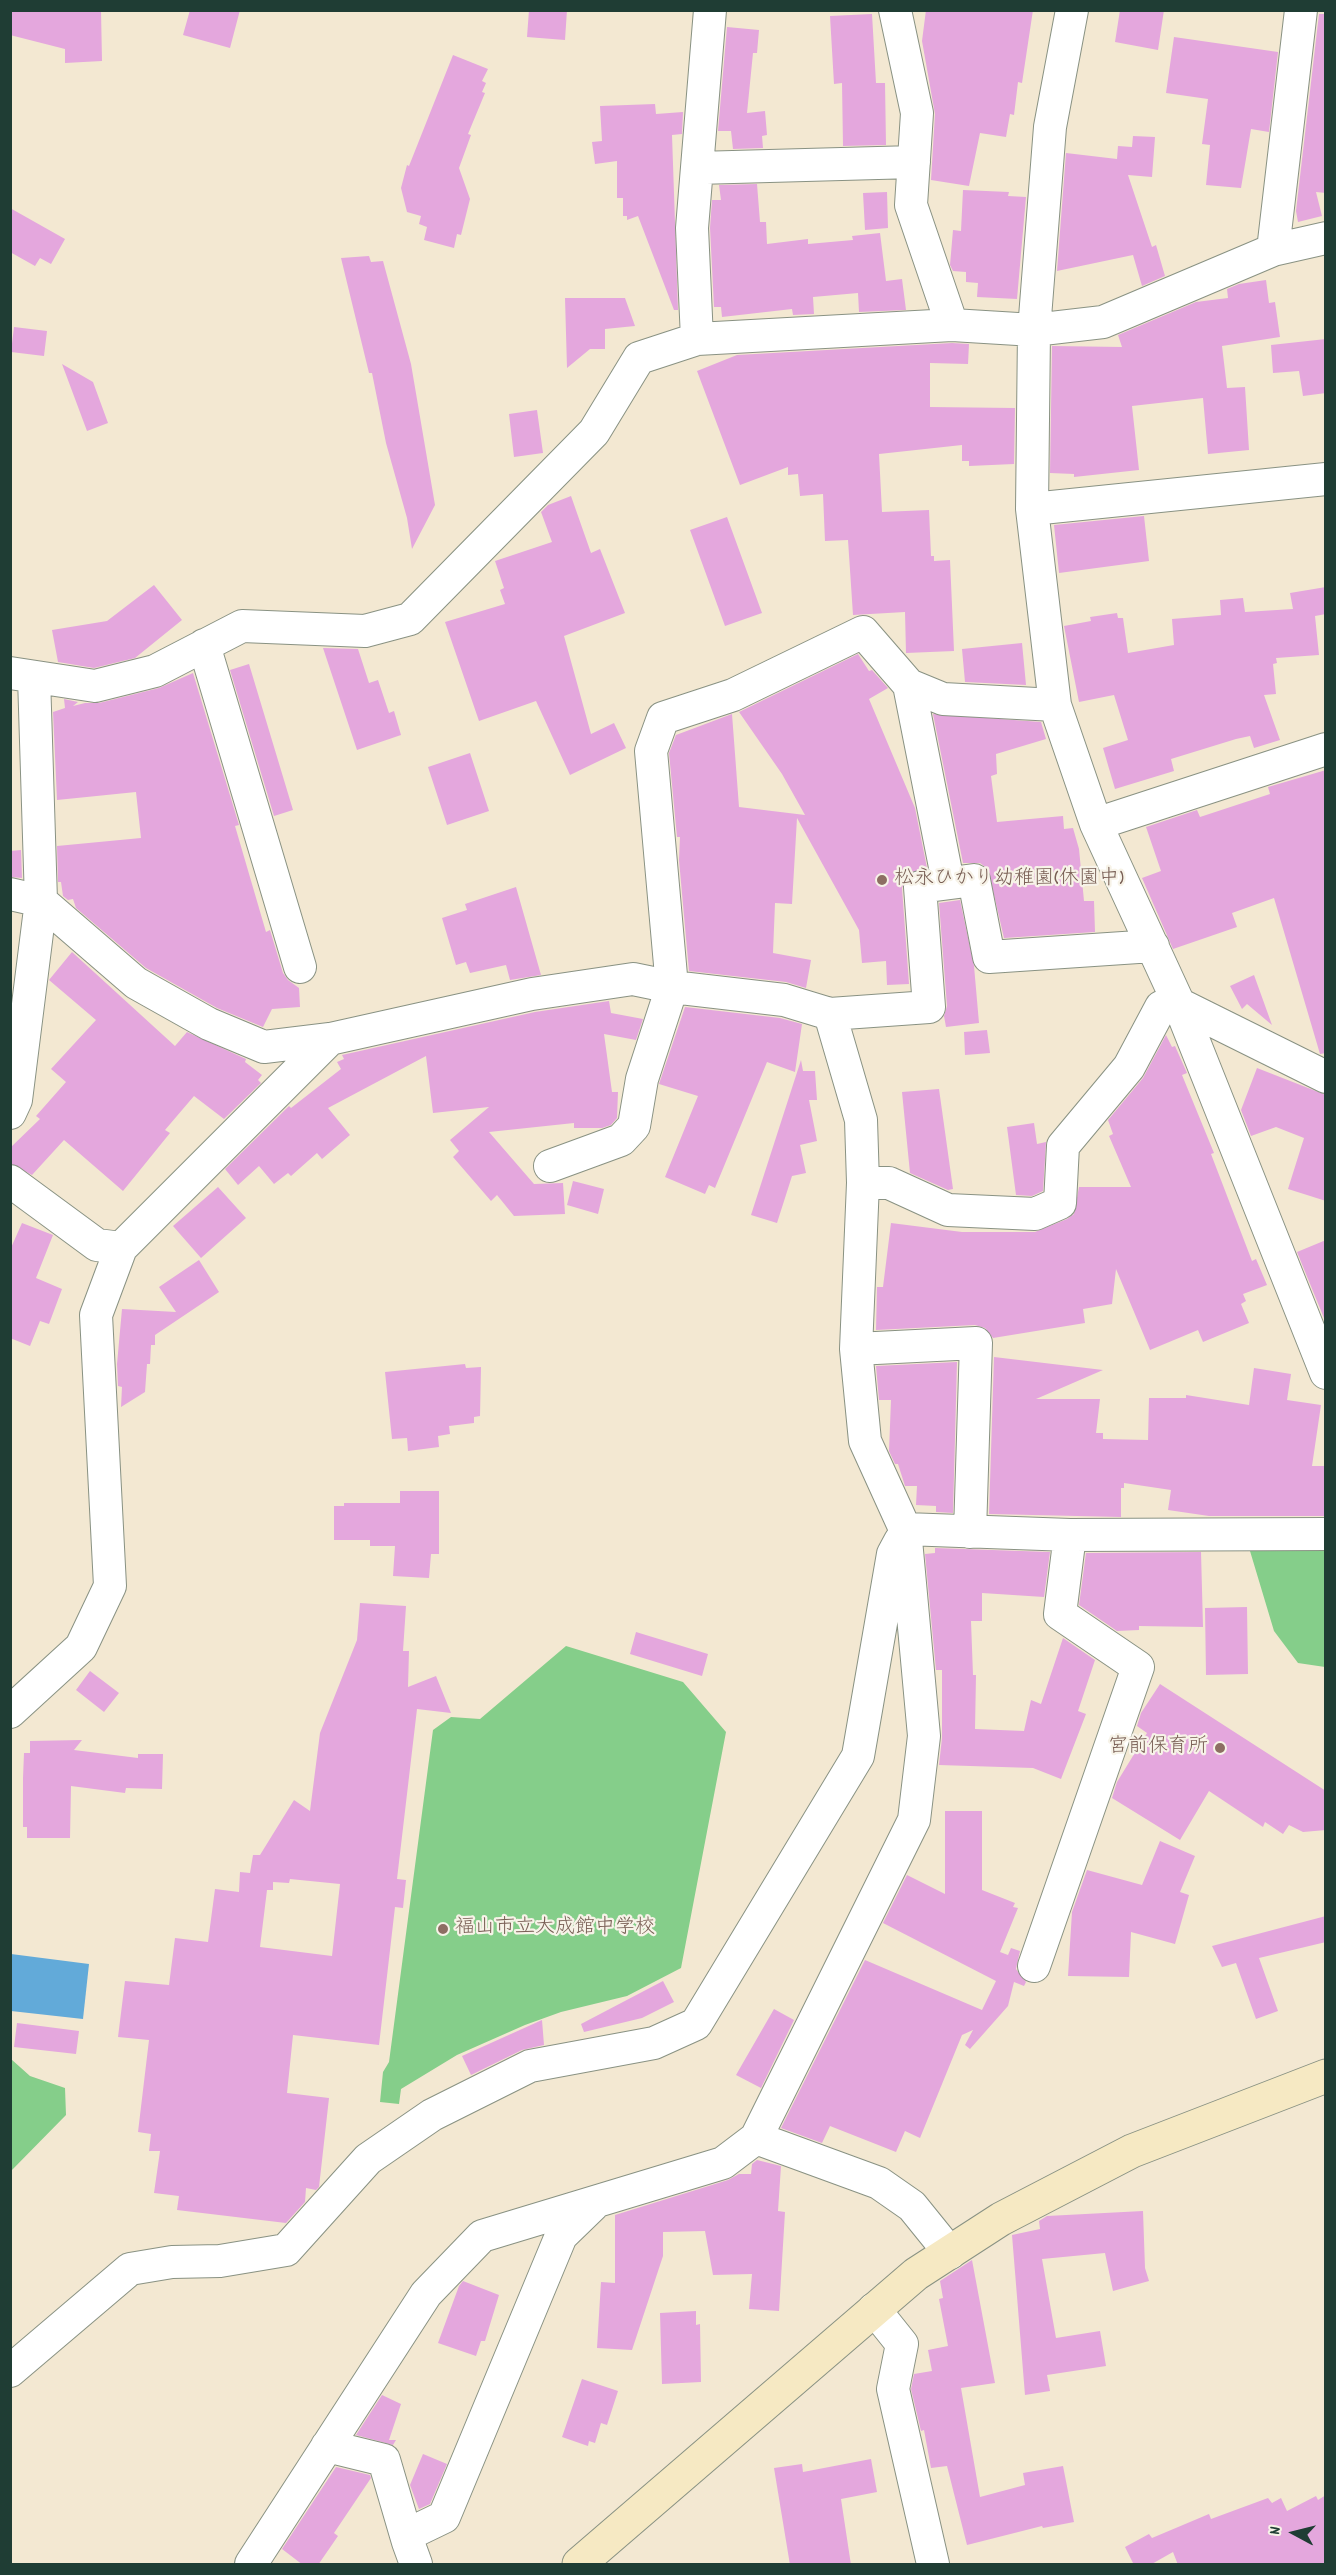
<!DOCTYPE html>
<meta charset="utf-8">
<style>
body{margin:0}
#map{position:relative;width:1336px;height:2575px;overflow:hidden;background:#f3e8d2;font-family:Dekko,sans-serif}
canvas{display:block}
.frame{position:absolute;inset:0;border:12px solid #1f3d34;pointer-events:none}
.north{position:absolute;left:1264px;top:2503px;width:60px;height:60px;-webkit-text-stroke:4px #f7f3e8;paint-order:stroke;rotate:277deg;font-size:16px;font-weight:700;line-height:24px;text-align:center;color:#1f3d34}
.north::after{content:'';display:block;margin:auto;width:21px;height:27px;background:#1f3d34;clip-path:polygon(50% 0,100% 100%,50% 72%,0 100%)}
</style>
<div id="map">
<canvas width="1336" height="2575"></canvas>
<div class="frame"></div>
<div class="north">N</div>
</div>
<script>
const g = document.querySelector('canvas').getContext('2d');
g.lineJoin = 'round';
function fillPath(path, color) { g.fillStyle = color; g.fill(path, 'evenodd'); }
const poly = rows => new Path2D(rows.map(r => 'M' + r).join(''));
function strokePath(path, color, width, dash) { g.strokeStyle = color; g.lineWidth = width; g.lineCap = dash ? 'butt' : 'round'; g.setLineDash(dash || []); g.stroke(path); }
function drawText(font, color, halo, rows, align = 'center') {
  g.font = font + ' Dekko,"Klee One",sans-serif'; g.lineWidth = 4.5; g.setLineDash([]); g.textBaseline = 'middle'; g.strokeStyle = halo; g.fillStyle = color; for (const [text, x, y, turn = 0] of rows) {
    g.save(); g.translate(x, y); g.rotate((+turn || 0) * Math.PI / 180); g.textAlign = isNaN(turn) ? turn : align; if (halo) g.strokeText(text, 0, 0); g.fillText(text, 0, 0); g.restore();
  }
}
const green = poly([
 [1325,1549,1325,1667,1298,1663,1274,1631,1250,1551],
 [566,1646,683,1682,726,1732,681,1968,627,1996,561,2012,525,2025,457,2055,401,2089,399,2104,380,2102,383,2072,389,2062,433,1730,451,1717,480,1719],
 [11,2059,30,2076,65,2088,66,2115,11,2171]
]);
const water = poly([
 [11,1954,89,1964,83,2019,11,2011]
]);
const building = poly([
 [10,10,101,10,102,61,65,63,65,49,10,35],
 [190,10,240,10,230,48,183,35],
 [529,10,567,10,565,40,527,37],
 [926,10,1033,10,1022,83,1018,82,1014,115,1010,114,1006,137,980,133,969,186,931,180,935,114,922,41],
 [1120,10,1164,10,1158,50,1115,42],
 [872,14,876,83,885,83,886,145,843,146,842,83,834,84,830,16],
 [1319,14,1326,14,1326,193,1316,192,1322,216,1298,222,1296,211],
 [727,27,759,30,757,53,753,53,747,113,765,111,767,135,762,136,763,148,733,149,731,131,718,131],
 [1174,37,1278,52,1269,132,1251,129,1241,188,1206,185,1210,145,1202,144,1208,99,1166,93],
 [453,55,488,69,482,81,486,83,482,92,485,93,468,134,471,135,459,168,470,199,461,235,457,234,454,248,424,240,427,227,419,224,421,216,407,212,401,188,407,165,409,166],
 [655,104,656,114,683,112,682,134,672,135,678,310,674,310,638,216,627,220,627,216,623,216,623,198,617,198,617,161,595,164,592,142,602,141,600,106],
 [1133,136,1155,137,1152,177,1128,175,1152,247,1156,245,1165,276,1142,286,1133,255,1057,271,1066,153,1117,159,1118,146,1132,147],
 [757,184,760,222,766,222,767,244,808,239,808,244,853,240,852,236,880,233,886,281,902,279,906,310,859,312,858,293,813,297,814,314,793,315,792,309,722,317,721,307,714,307,710,228,712,200,721,200,719,185],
 [963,190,1009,192,1008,196,1026,197,1017,299,977,297,978,283,966,282,966,272,953,271,950,265,953,230,961,231],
 [887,192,888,228,865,230,863,193],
 [10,208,65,239,51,264,40,258,35,266,10,252],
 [369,256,371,262,383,261,411,364,435,505,412,549,407,518,386,443,372,373,369,373,341,258],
 [1266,280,1269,303,1275,302,1280,337,1222,346,1227,388,1245,387,1249,450,1208,454,1203,398,1132,406,1139,470,1074,477,1074,474,1050,473,1052,346,1122,347,1118,335,1196,302,1228,298,1227,289,1239,284],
 [565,298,625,298,635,326,605,329,605,349,590,349,567,368],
 [14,327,47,331,44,356,11,352],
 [1326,339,1326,393,1303,396,1299,371,1273,373,1271,345],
 [952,343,969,344,968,364,930,363,930,407,1015,408,1014,464,969,466,969,461,962,461,962,445,879,454,882,512,929,510,931,556,934,556,934,561,950,560,954,651,906,653,905,612,853,615,848,540,825,541,823,494,800,496,798,474,788,475,788,467,740,485,697,371,737,355],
 [62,364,93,382,108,423,87,431],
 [537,410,543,453,514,457,509,414],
 [571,496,591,553,600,549,625,613,564,636,591,734,614,723,626,748,570,775,536,701,479,721,445,622,505,604,500,590,504,588,495,561,552,542,541,512,548,505],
 [1144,516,1149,561,1059,573,1054,525],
 [727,517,762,613,725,626,690,530],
 [154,585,182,620,135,658,94,668,58,662,52,630,107,621],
 [1326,587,1326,614,1315,616,1319,655,1276,658,1277,663,1273,664,1276,694,1264,695,1280,740,1254,748,1250,736,1236,739,1171,759,1174,771,1115,789,1103,748,1128,740,1114,695,1079,702,1064,626,1091,621,1090,617,1117,613,1118,618,1123,618,1128,653,1174,645,1172,619,1221,615,1220,600,1243,598,1245,612,1293,609,1290,593],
 [1022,643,1026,685,965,682,962,649],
 [323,648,358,649,369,683,378,680,389,713,394,711,401,735,357,750],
 [858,654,869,671,872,670,888,688,869,699,915,808,927,868,909,873,902,888,909,984,887,985,886,961,862,963,859,930,797,818,792,904,775,903,773,953,811,960,806,988,786,982,689,971,679,860,680,837,677,837,669,753,676,735,732,714,739,807,805,815,782,774,739,712],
 [249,664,293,810,274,816,230,670],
 [193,673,239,825,235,826,266,932,270,930,283,973,288,980,299,988,300,1007,272,1009,263,1027,217,1008,146,968,76,908,73,899,68,900,63,896,61,882,58,882,57,846,141,838,136,792,57,800,53,712,65,708,64,699,78,702,73,706,85,703,99,703,159,688],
 [933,714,1041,722,1046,739,996,754,997,774,991,776,997,822,1063,816,1064,829,1073,828,1079,849,1084,901,1094,901,1095,932,1004,938,988,869,980,863,963,863],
 [470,753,489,811,447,825,428,767],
 [1326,770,1326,1053,1320,1054,1274,898,1232,913,1237,927,1173,949,1142,878,1161,871,1146,827,1197,810,1200,817,1270,794,1268,787],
 [21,850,22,878,10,877,10,851],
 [516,887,541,975,510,980,506,965,470,973,466,962,456,965,442,918,467,910,465,904],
 [960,900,974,966,979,1023,946,1027,944,1016,947,1006,939,903],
 [72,952,175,1046,187,1032,246,1059,245,1062,262,1075,258,1080,261,1083,224,1119,194,1096,165,1130,170,1133,123,1191,64,1140,32,1175,10,1163,10,1148,40,1119,36,1116,66,1082,51,1069,96,1020,49,980],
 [1254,975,1272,1025,1247,1004,1242,1009,1230,986],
 [609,1001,611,1013,643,1019,636,1040,604,1034,612,1092,618,1092,617,1118,611,1125,602,1128,574,1128,574,1123,489,1132,534,1184,563,1183,565,1214,514,1216,497,1195,491,1201,453,1157,459,1151,450,1140,489,1107,433,1113,426,1056,328,1108,350,1135,322,1159,317,1153,291,1176,288,1173,274,1184,259,1166,238,1185,225,1169,289,1106,291,1108,341,1069,337,1062,344,1059,342,1055,535,1012],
 [685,1007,780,1018,802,1024,795,1072,767,1062,715,1188,709,1185,705,1194,665,1177,698,1096,659,1084],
 [987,1030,990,1053,965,1055,964,1032],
 [1166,1035,1172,1047,1175,1046,1187,1073,1182,1075,1214,1153,1211,1154,1252,1261,1256,1259,1267,1285,1243,1294,1246,1301,1241,1304,1249,1323,1203,1342,1198,1330,1150,1350,1116,1269,1112,1304,1083,1309,1085,1323,993,1338,985,1328,975,1325,876,1330,877,1287,883,1287,891,1223,962,1232,1035,1232,1067,1219,1074,1214,1079,1187,1131,1187,1109,1136,1113,1134,1108,1120,1143,1078],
 [801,1060,803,1071,815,1071,817,1100,809,1100,817,1141,800,1145,806,1173,792,1176,777,1223,751,1215],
 [1257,1068,1326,1095,1326,1201,1288,1189,1304,1138,1276,1127,1251,1136,1241,1110],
 [939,1089,953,1189,948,1190,910,1173,902,1092],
 [1034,1123,1037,1144,1046,1142,1043,1191,1032,1196,1016,1195,1007,1127],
 [573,1181,604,1189,598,1214,567,1205],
 [218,1187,246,1218,201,1258,173,1226],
 [22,1223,53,1235,36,1278,62,1289,49,1324,40,1321,30,1346,10,1338,10,1250],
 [1326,1240,1326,1323,1297,1252],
 [199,1260,219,1292,155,1335,155,1345,151,1345,150,1364,147,1364,145,1392,121,1407,122,1387,118,1386,117,1364,122,1309,176,1312,159,1287],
 [994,1357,1103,1370,1036,1399,1100,1399,1096,1433,1103,1433,1103,1439,1148,1440,1149,1398,1186,1398,1186,1395,1249,1405,1254,1368,1291,1374,1287,1400,1321,1405,1312,1466,1326,1466,1326,1516,1209,1516,1168,1510,1171,1490,1124,1483,1124,1488,1121,1488,1121,1517,989,1514],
 [957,1362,953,1513,936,1512,936,1506,916,1505,917,1486,905,1486,898,1464,895,1464,889,1451,891,1400,879,1400,876,1366],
 [465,1364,466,1368,481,1367,480,1416,474,1417,474,1423,449,1426,450,1434,438,1436,439,1447,408,1451,407,1438,392,1439,385,1372],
 [400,1491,439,1491,439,1554,431,1554,429,1578,393,1576,395,1546,370,1546,370,1540,334,1540,334,1506,344,1506,344,1503,400,1503],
 [935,1548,1050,1552,1044,1597,982,1593,982,1621,971,1621,973,1675,976,1675,975,1729,1024,1731,1031,1700,1041,1704,1063,1638,1095,1660,1078,1711,1086,1714,1061,1779,1033,1768,939,1765,942,1738,942,1670,936,1670,925,1554,935,1553],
 [1201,1552,1203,1627,1139,1626,1139,1630,1117,1631,1079,1605,1086,1553],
 [360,1603,406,1606,403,1651,409,1651,408,1687,436,1676,451,1713,417,1709,397,1879,406,1880,403,1908,395,1907,379,2045,293,2035,287,2093,329,2098,319,2187,316,2190,306,2188,305,2202,286,2223,177,2210,179,2196,154,2193,160,2151,149,2151,151,2134,138,2132,149,2040,118,2037,125,1981,169,1985,175,1938,208,1942,215,1889,239,1892,240,1872,250,1873,253,1855,260,1855,294,1800,310,1811,320,1733,357,1640],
 [290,1879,340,1884,332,1956,260,1947,267,1890,273,1890,273,1882,289,1883],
 [1247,1607,1248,1674,1206,1675,1205,1608],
 [636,1632,708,1654,702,1676,630,1654],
 [90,1671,119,1693,104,1712,76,1690],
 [1160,1684,1326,1791,1326,1830,1303,1832,1289,1825,1283,1834,1265,1822,1263,1827,1209,1791,1180,1840,1112,1798,1117,1782,1147,1733,1137,1726,1141,1713],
 [82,1740,74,1750,138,1758,138,1754,163,1754,162,1789,126,1788,125,1793,71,1786,70,1838,27,1838,27,1827,23,1827,23,1778,24,1753,30,1753,30,1741],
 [945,1811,982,1811,982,1890,1015,1903,1013,1907,1018,1908,1000,1952,1008,1955,1011,1948,1020,1951,1016,1969,1026,1982,1024,1986,1014,1982,1008,2006,970,2049,965,2045,973,2030,962,2035,920,2138,905,2131,896,2152,830,2126,822,2143,781,2128,865,1960,982,2010,996,1981,883,1923,907,1875,945,1894],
 [1160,1841,1195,1856,1180,1892,1189,1895,1175,1944,1131,1932,1129,1977,1068,1976,1072,1912,1087,1870,1142,1885],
 [1326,1916,1326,1942,1259,1958,1278,2011,1256,2019,1236,1963,1222,1967,1212,1946],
 [663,1981,674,2002,642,2018,584,2032,581,2024],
 [774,2009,794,2020,761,2088,736,2075],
 [542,2020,544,2045,522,2050,471,2075,462,2056],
 [17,2023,79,2031,76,2054,14,2047],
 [757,2160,781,2166,778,2211,785,2212,779,2311,749,2309,752,2274,713,2275,705,2231,663,2232,663,2256,632,2350,597,2348,601,2282,615,2283,615,2215,728,2180,739,2174,751,2174,752,2164],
 [1143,2211,1145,2268,1149,2281,1113,2291,1105,2253,1042,2259,1056,2338,1100,2331,1106,2366,1047,2375,1050,2391,1025,2395,1012,2235,1040,2229,1039,2221,1047,2216],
 [972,2260,995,2383,961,2388,980,2497,1025,2485,1023,2473,1063,2466,1074,2522,1043,2528,1042,2526,967,2545,947,2466,931,2468,924,2430,921,2431,911,2389,914,2374,932,2371,928,2350,948,2346,939,2299,943,2298,940,2281],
 [463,2281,499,2295,485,2341,481,2341,476,2356,438,2343,459,2286],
 [696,2311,696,2325,700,2324,701,2382,662,2384,660,2313],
 [582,2379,618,2391,607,2425,601,2423,595,2443,589,2441,588,2446,562,2437],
 [382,2395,401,2404,389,2440,396,2440,393,2445,356,2435],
 [423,2454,447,2464,430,2504,419,2509,410,2485],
 [871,2459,877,2492,841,2499,851,2565,790,2565,774,2468,802,2464,803,2472],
 [336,2467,370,2475,371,2478,334,2533,338,2536,318,2565,303,2565,282,2549],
 [1326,2495,1326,2565,1178,2565,1173,2552,1150,2565,1134,2565,1125,2547,1149,2534,1152,2538,1209,2514,1211,2519,1268,2498,1272,2503,1281,2498,1287,2511,1316,2496,1318,2500]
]);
const street = poly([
 [895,10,917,113,911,205,952,325],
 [1072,10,1050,127,1034,330,1032,509,1055,705,1096,824,1179,1004,1326,1373],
 [697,168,914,162],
 [1273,250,1301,10],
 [697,339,692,228,710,10],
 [1032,509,1326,479],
 [204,645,300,967],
 [10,673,95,686,155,671,242,626,365,631,410,619,594,432,639,358,697,339,952,325,1034,330,1103,322,1273,250,1326,238],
 [909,685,948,882],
 [1096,824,1326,749],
 [10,894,41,901,136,983,209,1024,264,1047,330,1039,532,994,633,979,672,987,784,1000,830,1014,861,1120,863,1183,856,1349,865,1441,905,1529,924,1736,914,1820,756,2138],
 [830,1014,929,1007,920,887,974,880,989,957,1153,946],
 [10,1113,16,1100,41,901,34,677],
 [550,1166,621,1140,634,1126,642,1079,672,987,651,751,663,718,733,695,863,632,909,685,943,699,1055,705],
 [10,1181,97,1245,121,1248],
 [863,1183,889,1183,948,1210,1035,1214,1060,1203,1063,1146,1129,1067,1161,1007,1179,1004,1326,1077],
 [856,1349,976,1343,970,1532],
 [905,1529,1070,1535,1326,1534],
 [10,1712,81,1647,110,1586,96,1315,121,1248,330,1039],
 [1034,1966,1138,1667,1060,1614,1070,1535],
 [874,2309,902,2344,893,2389,933,2564],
 [10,2371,130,2269,172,2262,220,2261,286,2250,368,2159,432,2115,530,2066,654,2043,696,2024,858,1756,893,1554,900,1541],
 [327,2446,384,2460,408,2542],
 [251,2564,426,2294,482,2236,723,2163,756,2138,879,2183,912,2206,950,2253],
 [416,2564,408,2542,415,2531,444,2517,561,2236,593,2205]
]);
const secondary = poly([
 [579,2564,916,2274,1001,2219,1132,2151,1326,2076]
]);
const markers = [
 [882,880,6,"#8d6e63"],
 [1220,1748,6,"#8d6e63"],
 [443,1929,6,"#8d6e63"]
];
const educationNames = [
 ["松永ひかり幼稚園(休園中)",894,880],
 ["宮前保育所",1208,1748,"right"],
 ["福山市立大成館中学校",455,1929]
];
fillPath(green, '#85ce8a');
fillPath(water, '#62aad9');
fillPath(building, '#e4a7dd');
strokePath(street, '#899283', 34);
strokePath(secondary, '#899283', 35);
strokePath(street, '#fff', 32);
strokePath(secondary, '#f6e9c3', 33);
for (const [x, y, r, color] of markers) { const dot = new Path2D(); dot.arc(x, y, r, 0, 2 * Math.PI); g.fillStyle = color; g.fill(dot); strokePath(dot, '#f7f3e8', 2); }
drawText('20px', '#785e54', '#f7f3e8', educationNames, 'left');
</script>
